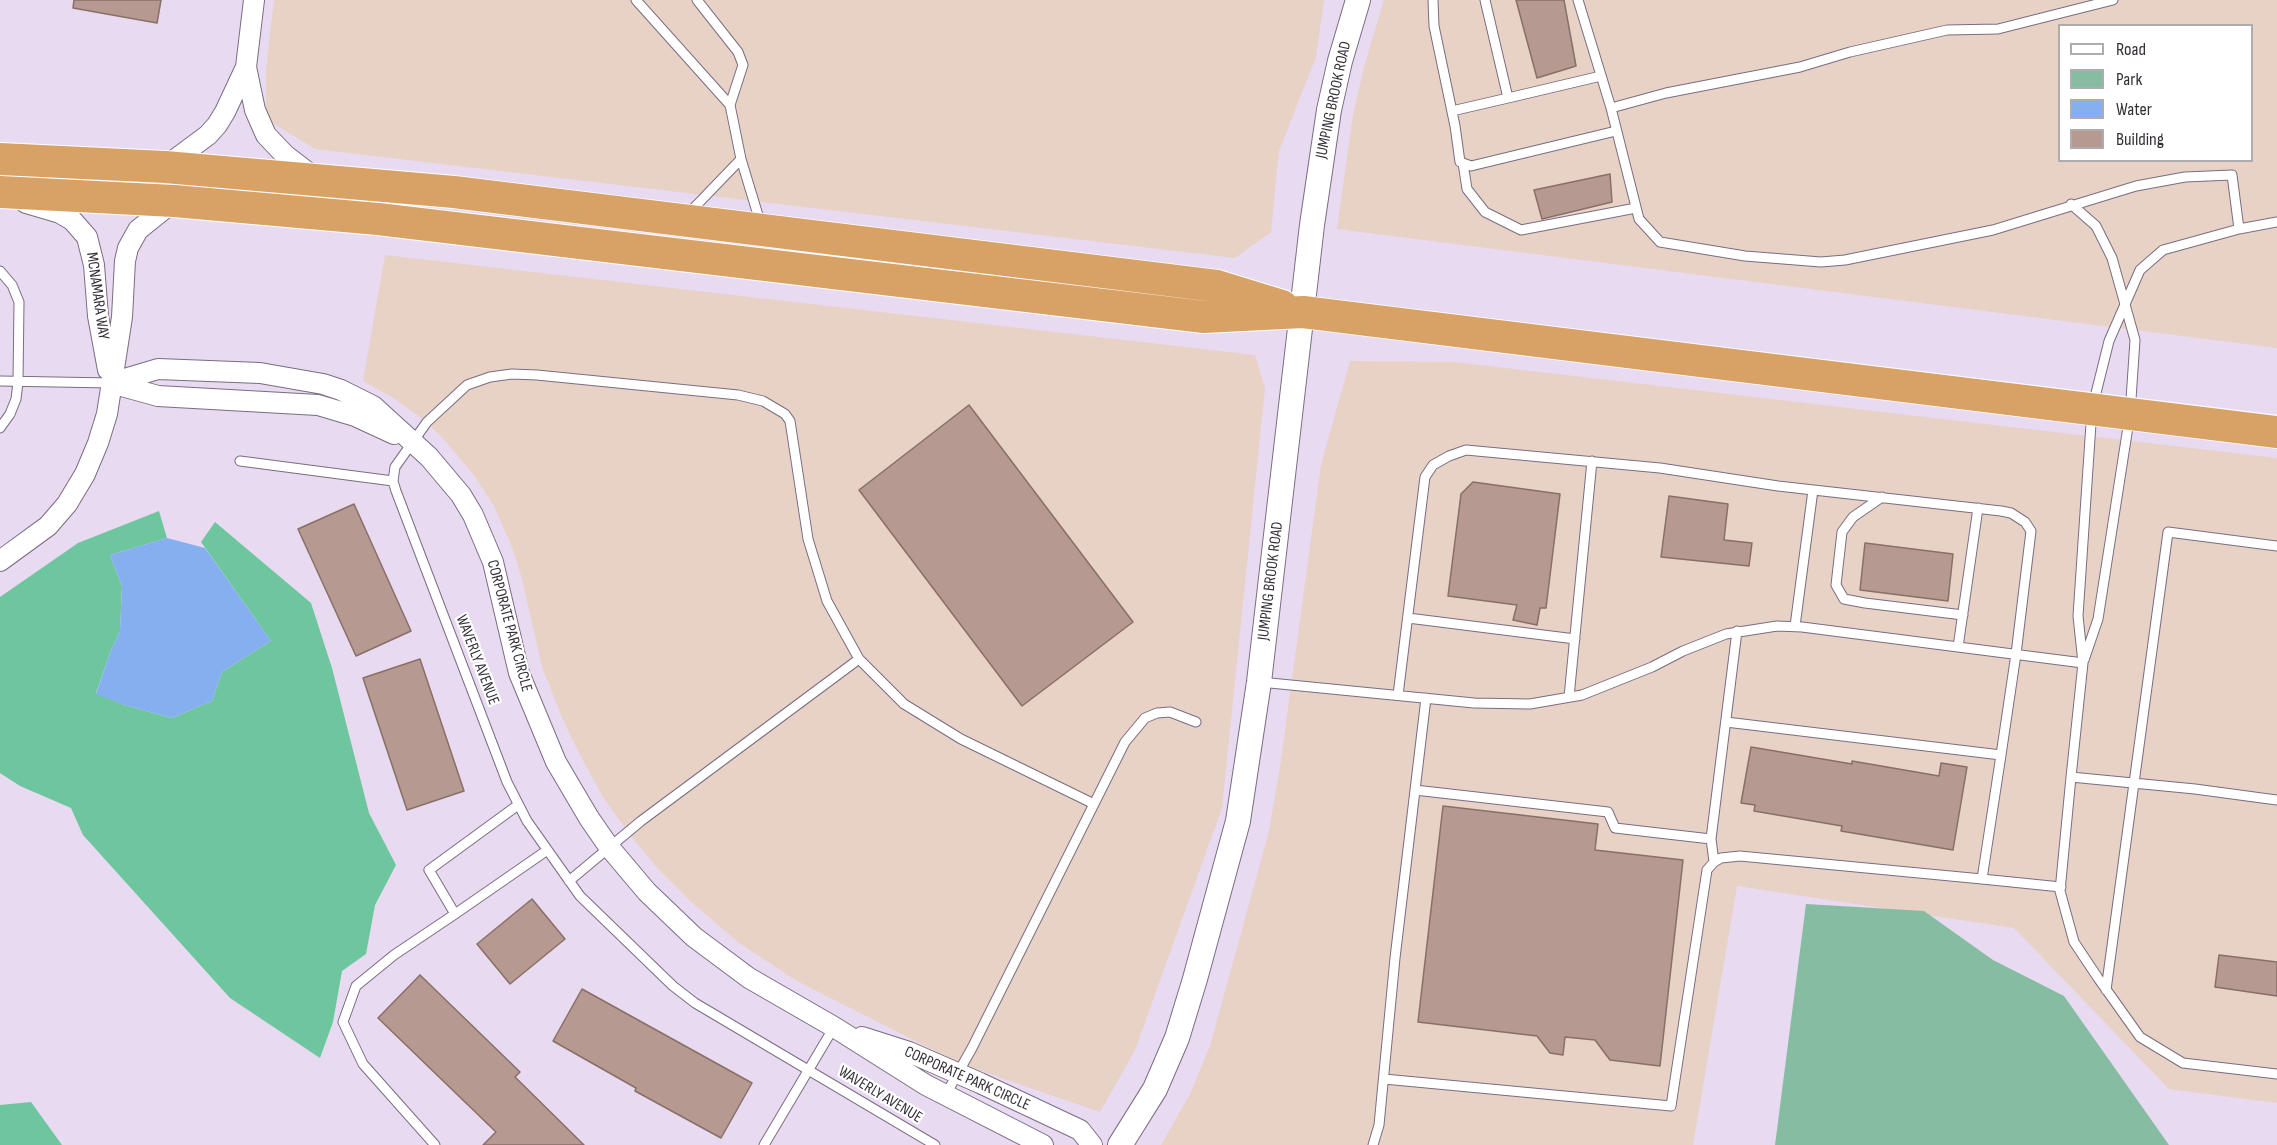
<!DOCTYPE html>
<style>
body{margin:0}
#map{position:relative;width:2277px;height:1145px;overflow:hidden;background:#e8daf1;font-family:"Sofia Sans Condensed",sans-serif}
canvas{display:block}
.legend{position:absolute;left:2058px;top:24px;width:195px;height:138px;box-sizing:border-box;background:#fff;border:2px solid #aeacaf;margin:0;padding:8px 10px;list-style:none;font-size:18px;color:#353038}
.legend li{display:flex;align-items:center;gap:12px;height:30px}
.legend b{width:30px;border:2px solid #aeacaf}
</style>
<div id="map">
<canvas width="2277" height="1145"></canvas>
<ul class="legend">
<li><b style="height:8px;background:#fff"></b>Road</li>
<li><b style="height:16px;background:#86bda2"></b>Park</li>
<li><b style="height:16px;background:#86aff0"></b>Water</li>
<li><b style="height:16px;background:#b69a92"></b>Building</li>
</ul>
</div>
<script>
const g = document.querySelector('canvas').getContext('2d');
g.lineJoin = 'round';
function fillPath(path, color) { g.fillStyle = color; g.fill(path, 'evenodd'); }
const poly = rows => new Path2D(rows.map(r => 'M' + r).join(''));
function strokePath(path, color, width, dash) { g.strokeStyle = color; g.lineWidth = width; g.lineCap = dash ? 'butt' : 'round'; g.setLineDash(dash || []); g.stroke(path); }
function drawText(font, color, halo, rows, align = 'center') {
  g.font = font + ' "Sofia Sans Condensed",sans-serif'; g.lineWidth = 4.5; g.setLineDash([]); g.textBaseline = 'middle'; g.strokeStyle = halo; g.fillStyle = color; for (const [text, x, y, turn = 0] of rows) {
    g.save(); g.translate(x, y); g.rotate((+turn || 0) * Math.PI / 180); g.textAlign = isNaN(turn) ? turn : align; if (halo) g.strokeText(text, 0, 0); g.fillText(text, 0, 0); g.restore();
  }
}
const commercial = poly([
 [274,0,1324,0,1316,57,1279,151,1271,232,1235,258,315,149,266,119,266,69],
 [1384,0,2277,0,2277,348,1337,229,1353,115,1364,67],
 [2060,26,2252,26,2252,160,2060,160],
 [385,255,1255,355,1265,388,1222,808,1135,1050,1100,1112,961,1064,797,981,738,942,689,900,658,869,628,832,603,797,580,755,564,722,542,667,522,579,512,547,494,506,474,475,440,435,420,417,395,399,363,381],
 [1350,361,1454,362,2277,458,2277,1103,2169,1089,2014,928,1737,886,1693,1145,1161,1145,1190,1094,1210,1046,1269,831,1280,767,1321,465]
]);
const green = poly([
 [1806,904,1924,911,1993,960,2064,996,2169,1145,1775,1145]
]);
const forest = poly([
 [159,511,167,538,110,555,122,586,120,631,110,653,96,693,124,705,172,718,212,701,222,672,271,641,201,542,215,522,311,603,332,668,369,813,396,865,375,905,366,954,342,971,333,1022,320,1058,230,998,83,835,71,808,20,786,0,773,0,597,78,543],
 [31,1102,62,1145,0,1145,0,1105]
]);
const water = poly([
 [167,538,205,548,271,641,222,672,212,701,172,718,124,705,96,694,110,653,120,631,122,586,110,555]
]);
const building = poly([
 [74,0,161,0,157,23,73,8,74,0],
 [1516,0,1564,0,1576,66,1537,78,1516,0],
 [1610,174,1612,202,1542,219,1534,190,1610,174],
 [969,405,1133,622,1022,706,859,490,969,405],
 [1473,482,1560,494,1546,608,1540,608,1537,625,1513,620,1517,605,1448,596,1461,494,1473,482],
 [1669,496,1728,504,1724,540,1752,543,1749,566,1661,557,1669,496],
 [354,504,411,631,356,656,298,529,354,504],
 [1865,543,1953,554,1948,601,1860,590,1865,543],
 [420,659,464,791,407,810,363,678,420,659],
 [1751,747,1852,764,1852,761,1939,776,1941,763,1967,767,1953,850,1841,831,1842,826,1754,811,1755,805,1741,803,1751,747],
 [1443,806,1598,824,1595,850,1683,860,1660,1066,1610,1060,1595,1040,1565,1037,1563,1055,1550,1053,1537,1036,1418,1022,1443,806],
 [532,899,565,939,510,984,477,944,532,899],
 [2219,955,2277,962,2277,996,2215,987,2219,955],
 [420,975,520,1072,515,1077,584,1145,483,1145,496,1132,378,1018,420,975],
 [582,989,752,1083,721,1138,635,1091,636,1088,553,1041,582,989]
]);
const service = poly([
 [636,0,730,105],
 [697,0,738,52,743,65,730,105,741,159,761,225],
 [1433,0,1434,26,1455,126,1460,162,1471,166,1616,131],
 [1485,0,1508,98,1601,76],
 [1578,0,1611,108,1639,219,1660,242,1745,256,1821,262,1845,260,1993,230,2136,186,2185,177,2232,175,2239,229],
 [1611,108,1666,93,1800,67,1850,52,1947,30,1998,29,2113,0],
 [1452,111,1508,98],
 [1463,163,1467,189,1485,212,1521,230,1636,208],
 [2071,204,2096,226,2112,258,2135,340,2130,414,2098,619,2084,660],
 [689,213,741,159],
 [2277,222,2239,229,2163,250,2140,270,2109,341,2092,409,2078,616,2083,663,2071,777,2195,789,2277,800],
 [0,271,12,285,19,302,18,382,16,399,10,414,0,428],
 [0,381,111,383],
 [240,461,393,481],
 [1882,497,1853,517,1842,532,1836,585,1844,599,1865,603,1963,615],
 [1408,618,1575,639],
 [1795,626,1813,490],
 [1958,647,1978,508],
 [1260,682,1474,703,1530,704,1582,695,1652,667,1683,651,1726,634,1777,626,1802,627,2083,663],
 [1398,695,1425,477,1433,465,1449,456,1466,450,1660,468,1778,486,2001,511,2011,513,2025,522,2031,531,2016,654,2001,755],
 [1569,697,1592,461],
 [1726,722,2001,755,1982,879,2061,887],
 [2071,777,2060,891,2074,942,2098,978,2140,1037,2183,1063,2277,1074],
 [1415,790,1608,812,1615,828,1711,839,1737,631],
 [1711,839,1714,862],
 [569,881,641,821,859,659],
 [455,914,546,851],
 [2106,990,2168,532,2277,546],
 [1384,1079,1671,1106,1707,870,1714,862,1721,858,1740,856,1982,879],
 [945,1096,972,1048,1125,742,1145,718,1157,713,1170,712,1196,722],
 [435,1145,363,1064,343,1022,356,986,394,955,455,914,429,870,518,805],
 [764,1145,834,1027],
 [935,1145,695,1003,673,986,580,896,527,821,507,782,396,491,393,481,395,467,427,422,467,385,490,377,512,374,537,375,738,395,763,401,785,414,790,421,808,539,827,601,859,659,904,704,961,739,1094,804],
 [1373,1145,1379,1125,1395,958,1426,698]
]);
const minor = poly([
 [246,67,255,110,266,135,285,155,315,178],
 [165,167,208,135,217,125,225,112,246,67,254,0],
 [26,203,60,213,72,220,87,237,94,265,98,316,108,370],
 [111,383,158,369,260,373,323,384,341,390,373,406,429,457,461,495,473,515,493,562,519,673,556,762,589,818,609,847,647,892,694,937,749,978,834,1027,926,1085,1043,1145],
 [111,383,158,396,318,405,355,416,394,434],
 [0,561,48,526,67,504,85,474,98,443,107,414,122,317,125,261,128,248,138,230,174,201],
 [862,1037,909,1052,980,1083,1080,1130,1092,1145]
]);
const tertiary = poly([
 [1120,1145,1155,1089,1177,1038,1195,979,1238,821,1259,682,1312,225,1329,110,1340,61,1358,0]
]);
const trunk = poly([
 [0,159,165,167,454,192,1217,286,1282,306],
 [0,192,174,201,378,219,1204,317,1303,312,2277,432]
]);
const streetNames = [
 ["JUMPING BROOK ROAD",1334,100,-78],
 ["MCNAMARA WAY",97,296,82],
 ["JUMPING BROOK ROAD",1271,581,-83],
 ["CORPORATE PARK CIRCLE",509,626,75],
 ["WAVERLY AVENUE",477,660,69],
 ["CORPORATE PARK CIRCLE",967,1079,24],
 ["WAVERLY AVENUE",880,1095,31]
];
fillPath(commercial, '#e8d1c5');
fillPath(green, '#86bda2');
fillPath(forest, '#6ec69e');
fillPath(water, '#86aff0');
fillPath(building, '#b69a92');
strokePath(building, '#886f67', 1.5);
strokePath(service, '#7a6d82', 11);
strokePath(minor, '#7a6d82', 22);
strokePath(tertiary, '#7a6d82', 26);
strokePath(trunk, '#fff', 34);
strokePath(service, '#fff', 9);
strokePath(minor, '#fff', 20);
strokePath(tertiary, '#fff', 24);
strokePath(trunk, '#d8a266', 32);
drawText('16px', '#353038', '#fff', streetNames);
</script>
